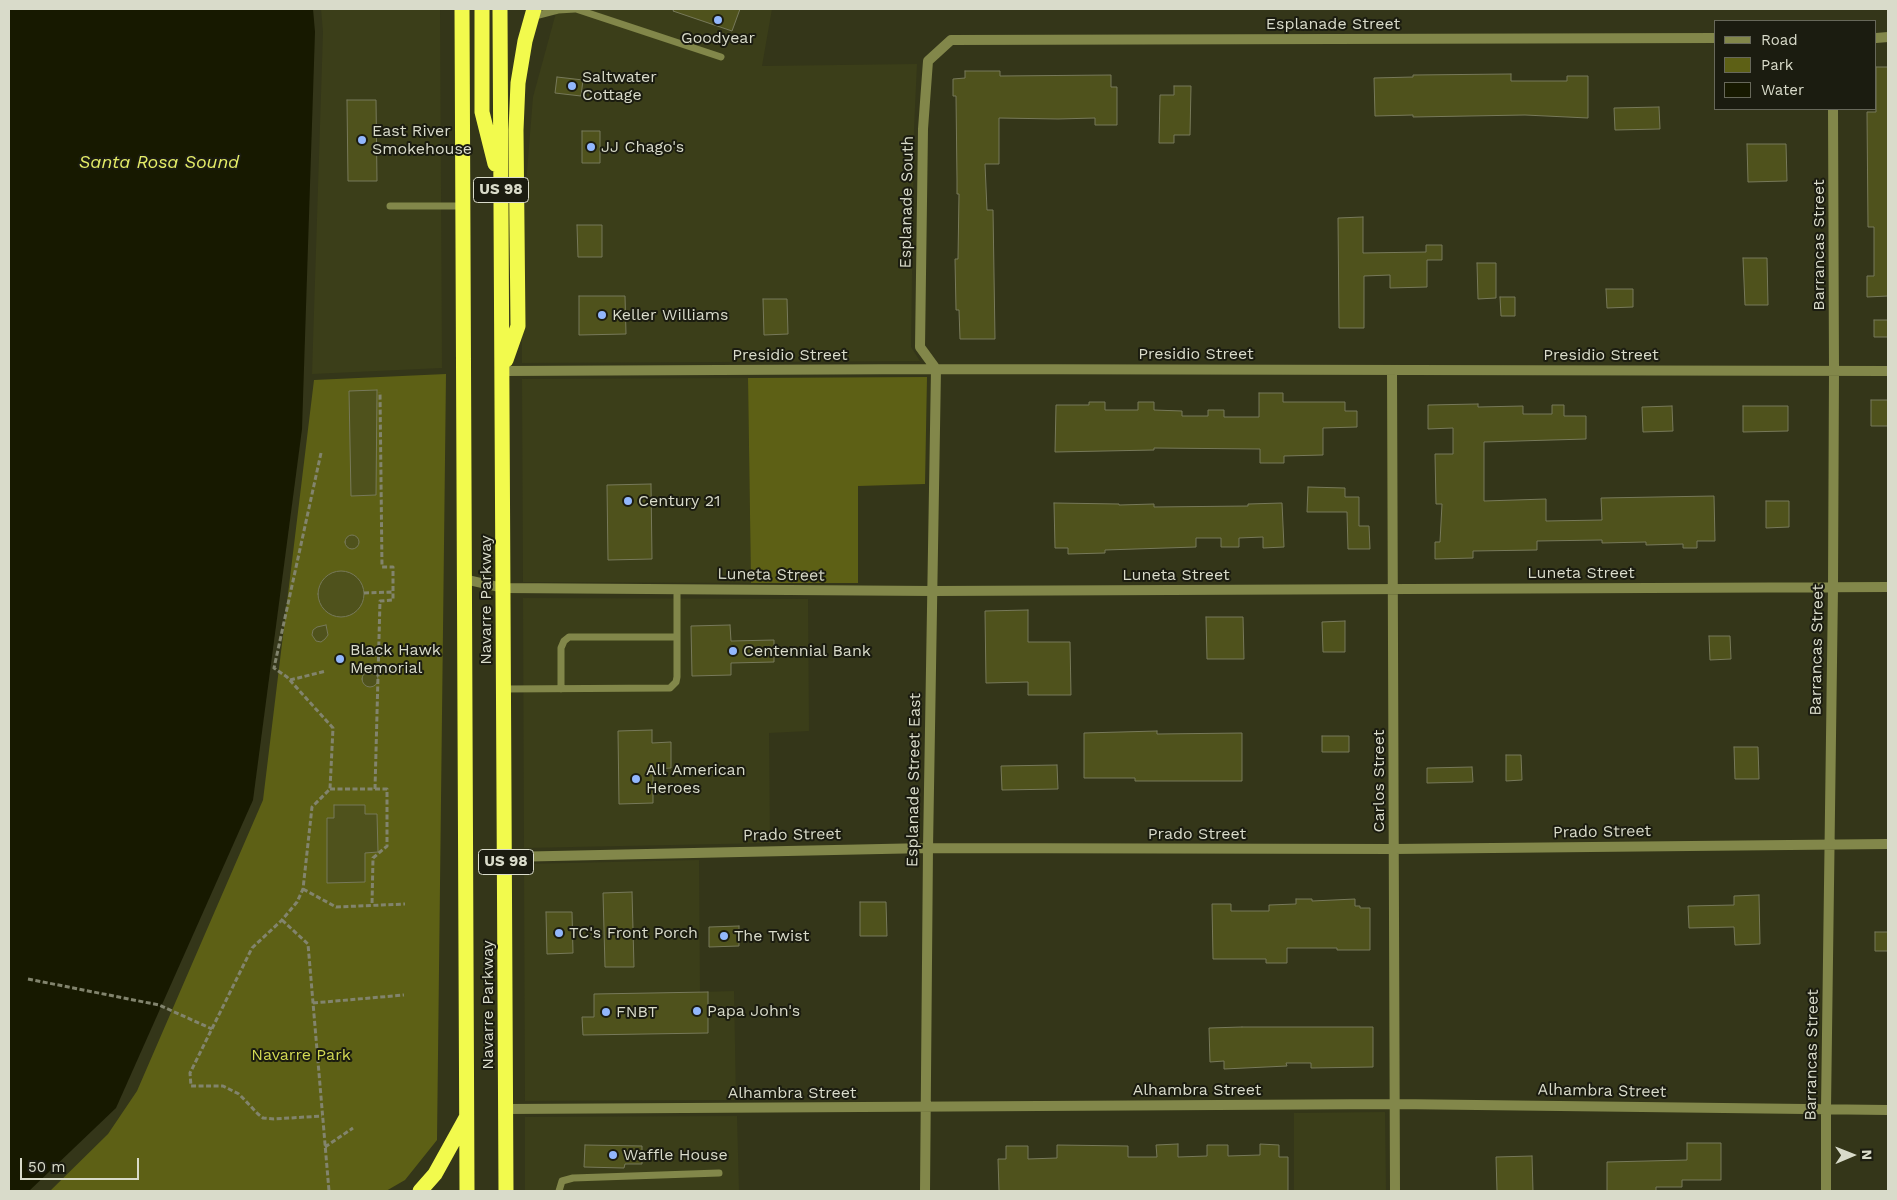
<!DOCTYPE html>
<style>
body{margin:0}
#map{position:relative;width:1897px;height:1200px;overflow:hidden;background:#343619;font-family:"Work Sans",sans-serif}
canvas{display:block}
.frame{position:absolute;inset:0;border:10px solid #d9dbca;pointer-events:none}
.legend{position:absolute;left:1714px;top:20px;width:162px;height:90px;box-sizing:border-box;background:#1b1c10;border:1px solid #67685a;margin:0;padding:6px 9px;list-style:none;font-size:15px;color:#d9dbca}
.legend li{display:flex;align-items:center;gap:10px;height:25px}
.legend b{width:25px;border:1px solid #67685a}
.north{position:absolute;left:1827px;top:1130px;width:50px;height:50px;-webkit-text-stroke:4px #1b1c10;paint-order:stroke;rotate:89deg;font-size:14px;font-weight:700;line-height:20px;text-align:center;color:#d9dbca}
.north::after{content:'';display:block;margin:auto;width:18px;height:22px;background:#d9dbca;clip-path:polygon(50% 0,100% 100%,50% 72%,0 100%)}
.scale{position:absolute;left:20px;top:1158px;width:119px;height:22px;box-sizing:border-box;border:2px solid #d9dbca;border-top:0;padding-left:6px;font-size:15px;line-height:18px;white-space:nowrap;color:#d9dbca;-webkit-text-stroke:4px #1b1c10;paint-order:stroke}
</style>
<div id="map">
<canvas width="1897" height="1200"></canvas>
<div class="frame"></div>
<ul class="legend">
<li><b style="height:6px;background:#82874a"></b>Road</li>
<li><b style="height:14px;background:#5d6015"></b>Park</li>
<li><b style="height:14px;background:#171900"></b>Water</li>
</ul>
<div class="north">N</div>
<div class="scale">50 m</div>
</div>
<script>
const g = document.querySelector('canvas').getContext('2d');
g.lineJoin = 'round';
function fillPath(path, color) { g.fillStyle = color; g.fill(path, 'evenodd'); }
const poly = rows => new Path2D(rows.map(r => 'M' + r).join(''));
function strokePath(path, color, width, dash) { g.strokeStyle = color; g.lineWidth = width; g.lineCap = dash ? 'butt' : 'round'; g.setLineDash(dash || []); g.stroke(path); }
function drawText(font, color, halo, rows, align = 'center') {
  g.font = font + ' "Work Sans",sans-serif'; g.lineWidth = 4; g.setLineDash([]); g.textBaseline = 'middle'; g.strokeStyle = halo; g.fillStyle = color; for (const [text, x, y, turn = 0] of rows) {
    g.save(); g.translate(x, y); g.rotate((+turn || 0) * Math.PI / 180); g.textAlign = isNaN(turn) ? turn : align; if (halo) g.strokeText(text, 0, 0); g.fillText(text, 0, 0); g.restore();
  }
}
const built = poly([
 [321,9,440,9,442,368,312,374,323,32],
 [557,9,772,9,762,66,917,64,914,129,911,347,920,361,522,363,522,233,533,97],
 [748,378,751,583,523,582,522,379],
 [523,598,808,599,809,731,769,733,770,843,524,848],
 [699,860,700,992,734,991,736,1100,525,1101,524,864],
 [1385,1112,1386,1191,1294,1191,1294,1113],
 [737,1116,739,1191,525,1191,525,1117]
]);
const green = poly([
 [446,374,437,1140,405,1180,386,1191,50,1191,108,1134,137,1091,263,800,314,380],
 [927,377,925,484,858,486,858,583,751,583,748,378]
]);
const water = poly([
 [9,9,313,9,315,32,302,429,253,800,116,1108,29,1191,9,1191]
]);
const building = poly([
 [674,9,740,9,732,31,673,11,674,9],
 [1876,67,1888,67,1888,296,1867,297,1867,276,1874,276,1874,227,1868,227,1867,112,1876,112,1876,67],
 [965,71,1000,71,1000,76,1111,75,1111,87,1117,87,1117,125,1095,125,1095,118,1058,119,999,118,999,164,985,164,987,210,993,210,995,339,960,339,959,310,956,310,955,259,958,259,959,194,957,194,957,180,956,96,953,96,953,79,965,78,965,71],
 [1511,74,1511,81,1567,81,1567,76,1588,76,1588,118,1525,115,1413,117,1413,115,1375,116,1374,78,1413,77,1413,75,1511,74],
 [557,77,583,80,581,96,555,93,557,77],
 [1174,86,1191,86,1190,135,1174,135,1174,143,1159,143,1160,95,1174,95,1174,86],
 [347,100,376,100,377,181,348,181,347,100],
 [1659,107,1660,129,1615,130,1614,108,1659,107],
 [582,131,600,131,600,163,582,163,582,131],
 [1747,144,1786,144,1787,181,1748,182,1747,144],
 [1363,217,1363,253,1426,252,1426,245,1442,245,1442,260,1427,260,1427,287,1390,288,1390,275,1364,276,1364,328,1339,328,1338,218,1363,217],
 [577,225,602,225,602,257,578,257,577,225],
 [1743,258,1767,258,1768,305,1745,305,1743,258],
 [1477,263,1496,263,1496,298,1478,299,1477,263],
 [1606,289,1633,289,1633,307,1607,308,1606,289],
 [579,296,625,296,626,334,579,335,579,296],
 [1500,297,1515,297,1515,316,1501,316,1500,297],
 [763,299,787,299,788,334,764,335,763,299],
 [1874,320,1888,320,1888,337,1874,337,1874,320],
 [377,390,376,495,351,496,349,391,377,390],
 [1259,393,1283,393,1283,402,1345,402,1345,411,1357,411,1357,427,1323,428,1323,455,1284,456,1284,463,1260,463,1260,449,1154,448,1154,450,1055,452,1056,405,1089,405,1089,402,1105,402,1105,410,1138,410,1138,402,1154,402,1154,410,1182,411,1182,416,1208,416,1208,410,1224,410,1224,417,1259,417,1259,393],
 [1871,400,1888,400,1888,426,1871,426,1871,400],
 [1478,404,1478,407,1523,406,1523,414,1552,414,1552,405,1564,405,1564,416,1586,416,1586,439,1484,442,1484,501,1546,499,1546,521,1602,520,1601,498,1714,496,1715,541,1697,541,1697,548,1683,548,1683,544,1646,545,1646,542,1602,543,1602,540,1537,541,1537,550,1473,551,1473,558,1435,559,1435,542,1440,542,1442,504,1436,504,1435,454,1453,454,1453,428,1428,429,1428,405,1478,404],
 [1672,406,1673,431,1643,432,1642,407,1672,406],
 [1743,406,1788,406,1788,431,1743,432,1743,406],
 [651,484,652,559,608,560,607,485,651,484],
 [1308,487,1345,488,1345,497,1359,497,1359,526,1369,526,1370,549,1348,549,1347,512,1307,512,1308,487],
 [1766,501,1789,501,1789,527,1766,528,1766,501],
 [1054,503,1119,504,1119,505,1154,504,1154,507,1248,506,1248,504,1282,503,1284,547,1263,548,1263,537,1239,538,1239,547,1221,547,1221,538,1196,538,1196,547,1105,550,1105,553,1068,554,1068,548,1055,548,1054,503],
 '345 542a7 7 0 1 1 14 0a7 7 0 1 1-14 0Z',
 '318 594a23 23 0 1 1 46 0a23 23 0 1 1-46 0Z',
 [1028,610,1028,642,1070,642,1071,695,1028,695,1028,682,986,683,985,611,1028,610],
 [1206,617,1243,617,1244,659,1207,659,1206,617],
 [1345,621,1345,652,1323,652,1322,622,1345,621],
 [326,625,328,635,325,639,321,642,316,641,312,635,313,630,317,627,326,625],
 [730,625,731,641,774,640,774,662,731,663,731,675,692,676,691,626,730,625],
 [1709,636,1730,636,1731,659,1710,660,1709,636],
 '362 679a8 8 0 1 1 16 0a8 8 0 1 1-16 0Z',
 [652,730,652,743,671,742,671,768,653,769,653,803,619,804,618,731,652,730],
 [1157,731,1157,734,1242,733,1242,781,1135,781,1135,778,1084,778,1084,733,1157,731],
 [1322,736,1349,736,1349,752,1322,752,1322,736],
 [1734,747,1758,747,1759,779,1735,779,1734,747],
 [1506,755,1521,755,1522,780,1506,781,1506,755],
 [1057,765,1058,789,1002,790,1001,766,1057,765],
 [1472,767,1473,782,1427,783,1427,768,1472,767],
 [334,805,365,805,365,814,377,814,378,852,365,853,365,882,327,883,327,818,334,818,334,805],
 [632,892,634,967,605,967,603,893,632,892],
 [1759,895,1760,944,1735,945,1734,927,1689,928,1688,906,1734,905,1734,896,1759,895],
 [1296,899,1312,899,1312,901,1355,899,1355,906,1360,906,1360,908,1370,908,1370,950,1337,950,1337,948,1287,948,1287,963,1266,963,1266,959,1213,959,1212,904,1231,904,1231,911,1269,911,1269,905,1296,904,1296,899],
 [860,902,886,902,887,936,860,936,860,902],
 [546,912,572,912,573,953,547,954,546,912],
 [739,926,739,946,709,947,709,927,739,926],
 [1875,932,1888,932,1888,951,1875,951,1875,932],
 [708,992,708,1033,583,1035,582,1017,594,1017,594,994,708,992],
 [1242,1027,1373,1027,1373,1067,1311,1068,1311,1063,1286,1063,1287,1066,1224,1069,1224,1061,1210,1062,1209,1028,1242,1027],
 [1687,1143,1721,1143,1721,1180,1682,1180,1682,1187,1656,1187,1656,1191,1607,1191,1607,1162,1687,1160,1687,1143],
 [1178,1144,1178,1157,1207,1156,1207,1145,1228,1145,1228,1156,1260,1155,1260,1144,1279,1145,1279,1157,1288,1157,1288,1191,999,1191,998,1159,1006,1159,1006,1146,1028,1146,1028,1159,1057,1158,1057,1145,1128,1146,1128,1157,1157,1157,1156,1145,1178,1144],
 [585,1145,642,1146,642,1164,625,1164,624,1168,584,1167,585,1145],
 [1532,1156,1533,1191,1497,1191,1496,1157,1532,1156]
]);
const path = poly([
 [321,453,274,668,287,677,333,728,330,789,312,807,303,889,297,902,282,920,252,948,190,1073,191,1086,223,1086,239,1094,258,1114,263,1118,274,1119,322,1116],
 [364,593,393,592],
 [290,680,326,671],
 [330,789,387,789,387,846,373,858,372,905],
 [375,789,380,601,393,600,393,567,382,567,380,392],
 [303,889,336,907,405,904],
 [282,920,308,944,329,1191],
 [28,979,159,1005,212,1029],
 [313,1003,404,995],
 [325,1147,353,1128]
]);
const lane = poly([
 [576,9,721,57],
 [531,17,558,10,575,9],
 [390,206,462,206],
 [504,689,670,688,676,682,677,677,677,589],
 [561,689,561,648,564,641,569,637,677,637],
 [559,1191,562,1181,573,1178,719,1173]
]);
const street = poly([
 [1876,38,1888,37],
 [1392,370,1395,1191],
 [503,371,936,369,1888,371],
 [464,579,503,588,932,591,1888,587],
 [506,857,928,848,1394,849,1888,844],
 [506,1109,1395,1104,1888,1110],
 [925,1191,928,848,936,369,920,347,923,129,928,61,951,40,1716,38],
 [1826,1191,1826,1108,1833,588,1834,371,1833,109]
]);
const highway = poly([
 [462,9,467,1191],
 [482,9,482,112,495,164],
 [500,9,506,1191],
 [506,360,518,326,516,130,518,83,525,41,534,9],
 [420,1191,435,1174,466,1118]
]);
const markers = [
 [718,20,5,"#92b7fd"],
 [572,86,5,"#92b7fd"],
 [362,140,5,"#92b7fd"],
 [591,147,5,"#92b7fd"],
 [602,315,5,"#92b7fd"],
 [628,501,5,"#92b7fd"],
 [733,651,5,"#92b7fd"],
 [340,659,5,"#92b7fd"],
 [636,779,5,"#92b7fd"],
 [559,933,5,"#92b7fd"],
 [724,936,5,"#92b7fd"],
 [697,1011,5,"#92b7fd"],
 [606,1012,5,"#92b7fd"],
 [613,1155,5,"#92b7fd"]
];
const shields = [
 [501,190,55],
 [506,862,55]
];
const shieldNames = [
 ["US 98",501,190],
 ["US 98",506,862]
];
const streetNames = [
 ["Esplanade Street",1333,24],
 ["Esplanade South",907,202,-89],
 ["Barrancas Street",1819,245,-90],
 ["Presidio Street",1196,354],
 ["Presidio Street",790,355],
 ["Presidio Street",1601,355],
 ["Luneta Street",1581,573],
 ["Luneta Street",771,575,1],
 ["Luneta Street",1176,575],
 ["Navarre Parkway",486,600,-90],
 ["Barrancas Street",1817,650,-89],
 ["Esplanade Street East",914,780,-89],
 ["Carlos Street",1379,781,-90],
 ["Prado Street",1602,832,-1],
 ["Prado Street",1197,834],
 ["Prado Street",792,835,-1],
 ["Navarre Parkway",488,1005,-90],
 ["Barrancas Street",1812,1055,-89],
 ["Alhambra Street",1197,1090],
 ["Alhambra Street",1602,1091,1],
 ["Alhambra Street",792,1093]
];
const poiNames = [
 ["Goodyear",718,38,"center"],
 ["Saltwater",582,77],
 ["Cottage",582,95],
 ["East River",372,131],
 ["Smokehouse",372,149],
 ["JJ Chago's",601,147],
 ["Keller Williams",612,315],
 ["Century 21",638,501],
 ["Black Hawk",350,650],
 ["Memorial",350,668],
 ["Centennial Bank",743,651],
 ["All American",646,770],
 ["Heroes",646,788],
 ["TC's Front Porch",569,933],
 ["The Twist",734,936],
 ["Papa John's",707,1011],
 ["FNBT",616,1012],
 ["Waffle House",623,1155]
];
const parkNames = [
 ["Navarre Park",301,1055]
];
const waterNames = [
 ["Santa Rosa Sound",159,163]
];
fillPath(built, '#3b3e19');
fillPath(green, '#5d6015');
fillPath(water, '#171900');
fillPath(building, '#4f521c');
strokePath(building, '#77795a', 1);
strokePath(path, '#82846d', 3, [5, 2.5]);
strokePath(lane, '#82874a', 7);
strokePath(street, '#82874a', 10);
strokePath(highway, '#f2fa4d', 15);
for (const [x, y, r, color] of markers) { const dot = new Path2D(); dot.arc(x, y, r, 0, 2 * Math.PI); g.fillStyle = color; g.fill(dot); strokePath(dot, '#1b1c10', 2); }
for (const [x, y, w] of shields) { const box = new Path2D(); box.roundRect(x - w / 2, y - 12.5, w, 25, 4); g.fillStyle = '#1b1c10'; g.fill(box); strokePath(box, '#d9dbca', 1); }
drawText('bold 15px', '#d9dbca', null, shieldNames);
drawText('16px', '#d9dbca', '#1b1c10', streetNames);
drawText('16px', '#d9dbca', '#1b1c10', poiNames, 'left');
drawText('16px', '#d3da53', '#1b1c10', parkNames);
drawText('italic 18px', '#e6ee68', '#1b1c10', waterNames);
</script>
